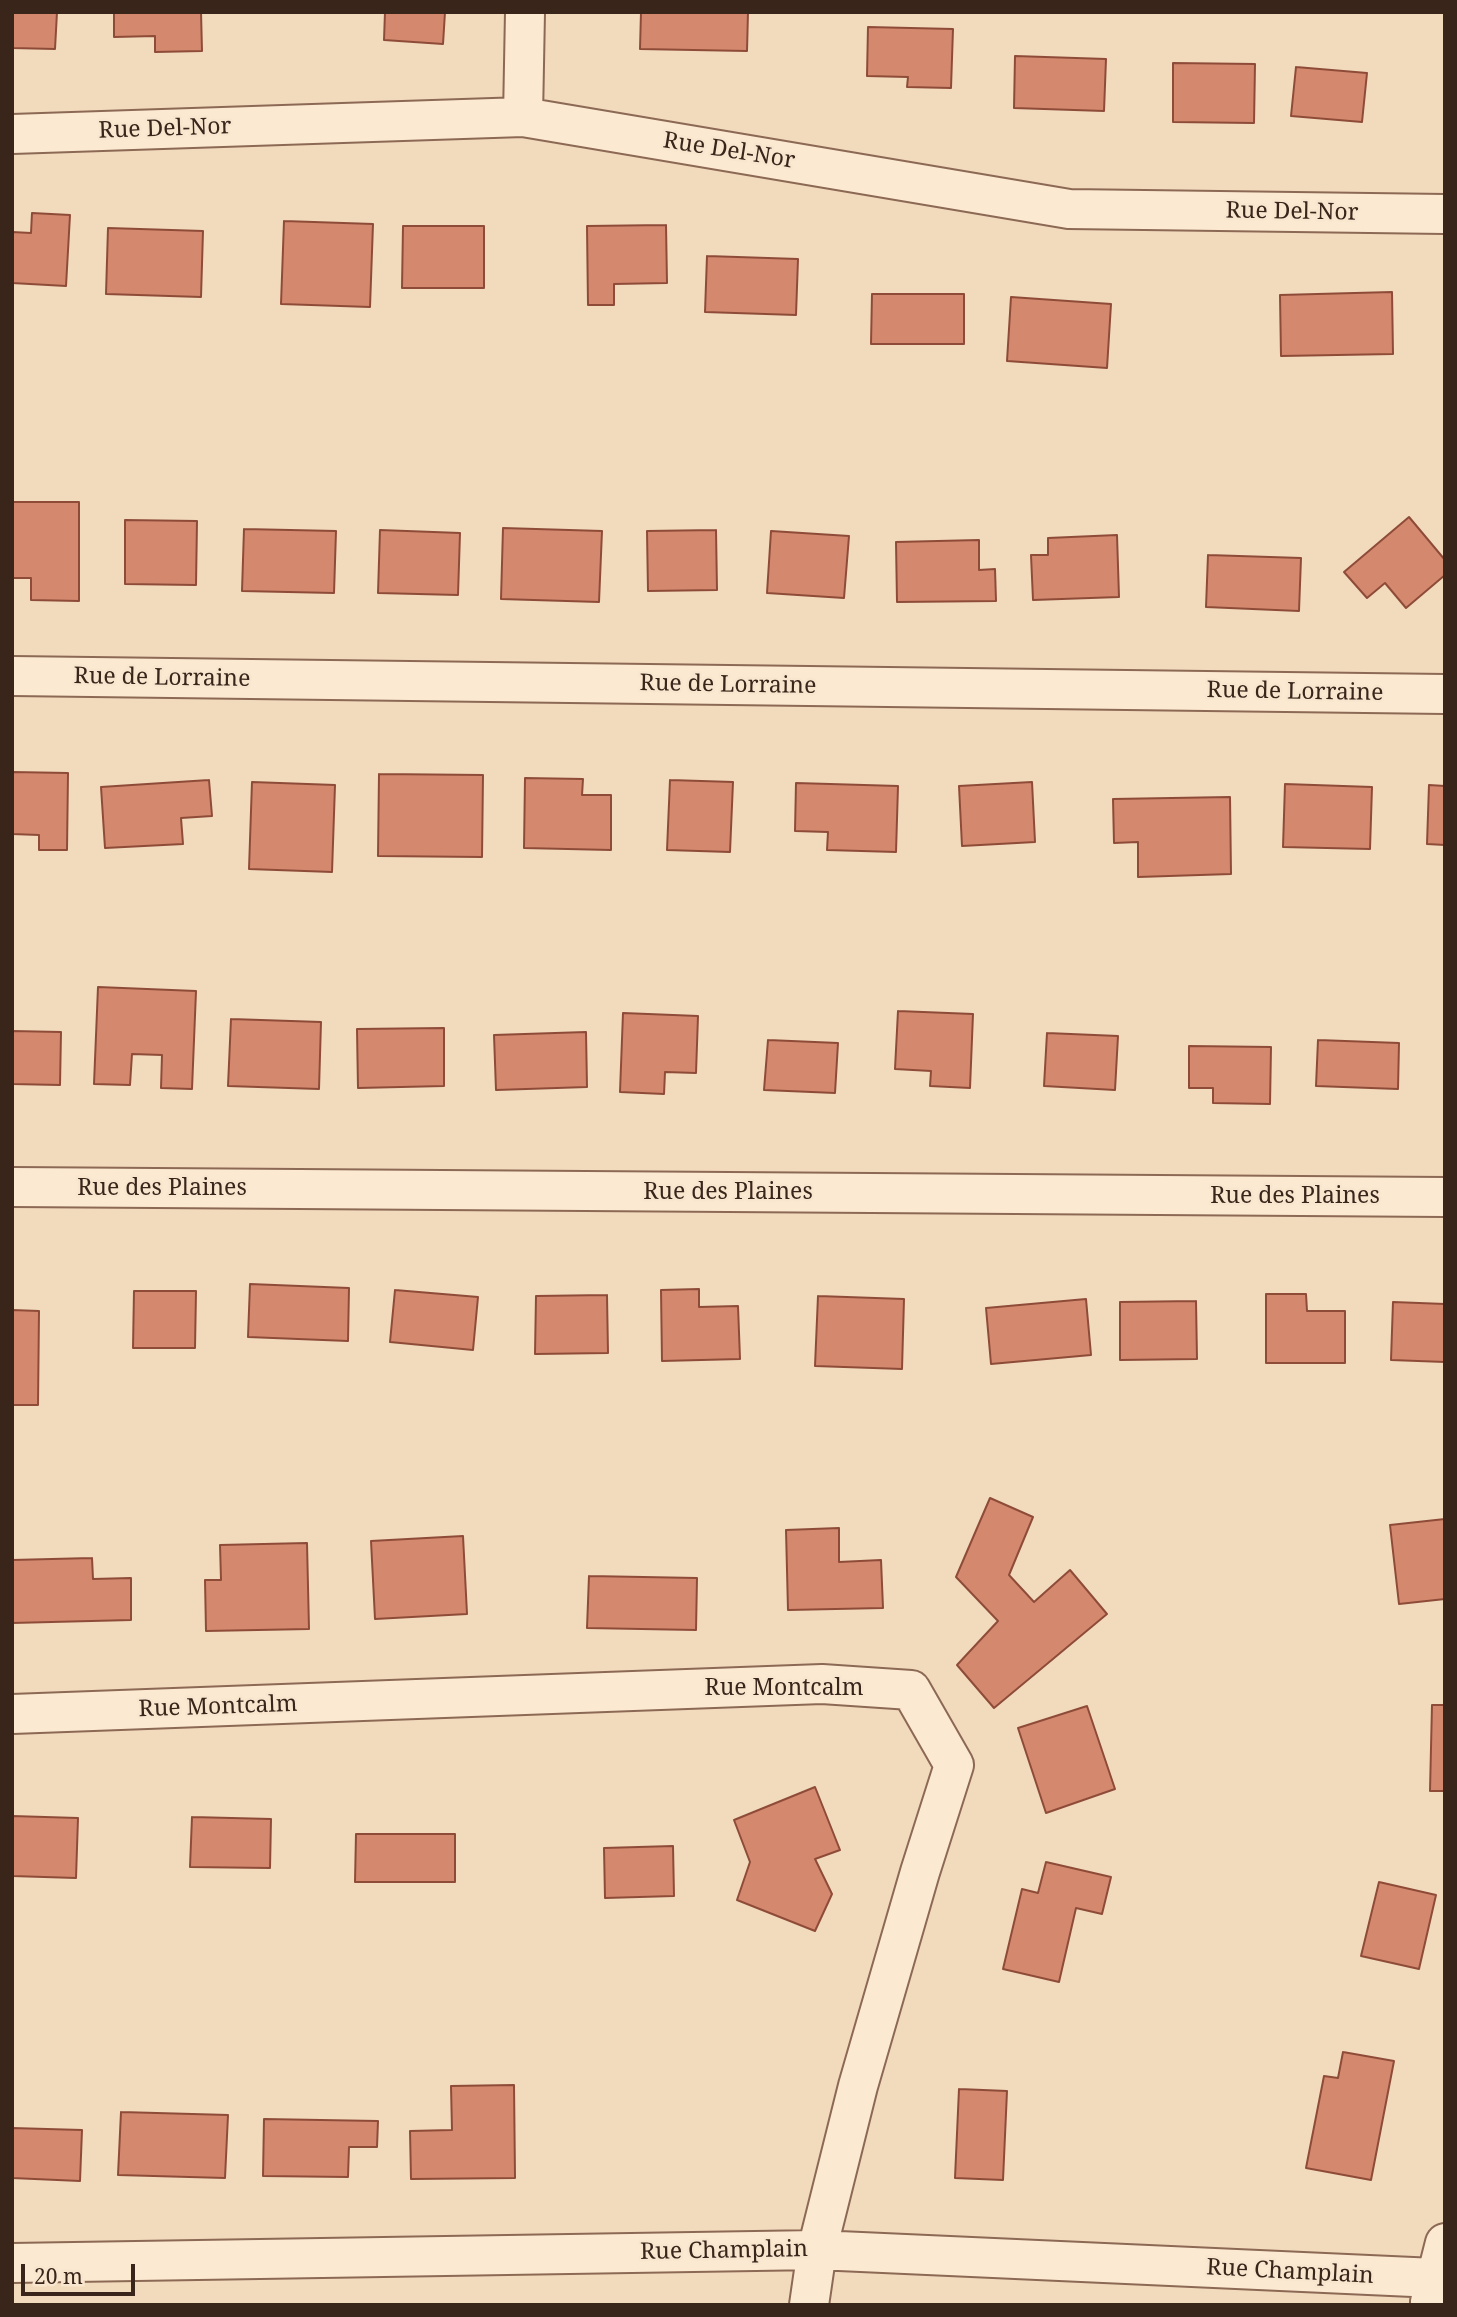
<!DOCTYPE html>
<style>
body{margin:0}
#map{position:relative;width:1457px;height:2317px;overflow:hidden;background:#f2dabd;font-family:"Noto Serif",serif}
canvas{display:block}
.frame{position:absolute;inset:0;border:14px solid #3a251b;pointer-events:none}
.scale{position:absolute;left:21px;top:2264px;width:114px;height:32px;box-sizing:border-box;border:4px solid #3a251b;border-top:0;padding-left:9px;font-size:21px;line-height:24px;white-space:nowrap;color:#3a251b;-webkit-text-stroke:5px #f9e6ce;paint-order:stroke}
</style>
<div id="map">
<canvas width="1457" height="2317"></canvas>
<div class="frame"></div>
<div class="scale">20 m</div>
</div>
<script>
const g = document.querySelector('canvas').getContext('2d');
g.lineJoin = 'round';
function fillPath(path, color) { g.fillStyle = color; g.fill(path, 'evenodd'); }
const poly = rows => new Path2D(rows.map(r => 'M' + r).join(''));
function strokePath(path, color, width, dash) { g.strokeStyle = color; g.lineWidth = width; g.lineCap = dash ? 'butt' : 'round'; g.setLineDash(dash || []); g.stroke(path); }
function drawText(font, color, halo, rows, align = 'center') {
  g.font = font + ' "Noto Serif",serif'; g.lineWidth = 5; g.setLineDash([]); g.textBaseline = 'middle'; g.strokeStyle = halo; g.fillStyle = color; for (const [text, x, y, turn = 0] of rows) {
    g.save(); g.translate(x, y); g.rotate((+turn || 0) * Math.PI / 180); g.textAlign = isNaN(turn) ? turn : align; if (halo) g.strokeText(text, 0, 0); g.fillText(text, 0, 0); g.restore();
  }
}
const building = poly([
 [12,12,57,12,55,49,12,48,12,12],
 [114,12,201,12,202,51,155,52,155,36,114,37,114,12],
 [385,12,445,12,443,44,384,40,385,12],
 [641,12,748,12,747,51,640,49,641,12],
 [868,27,953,29,951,88,907,87,908,77,867,76,868,27],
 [1015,56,1106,59,1104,111,1014,108,1015,56],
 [1173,63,1255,64,1254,123,1173,122,1173,63],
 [1296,67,1367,73,1362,122,1291,116,1296,67],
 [32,213,70,215,66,286,12,283,12,232,31,233,32,213],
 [284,221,373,224,370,307,281,304,284,221],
 [666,225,667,283,614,284,614,305,588,305,587,226,666,225],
 [403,226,484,226,484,288,402,288,403,226],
 [108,228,203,231,201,297,106,294,108,228],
 [707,256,798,259,796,315,705,312,707,256],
 [1392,292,1393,354,1281,356,1280,295,1392,292],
 [872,294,964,294,964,344,871,344,872,294],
 [1011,297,1111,304,1107,368,1007,361,1011,297],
 [12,502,79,502,79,601,31,600,31,578,12,578,12,502],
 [1409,517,1445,560,1445,575,1406,608,1385,583,1367,598,1344,572,1409,517],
 [125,520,197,521,196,585,125,584,125,520],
 [503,528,602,531,599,602,501,599,503,528],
 [244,529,336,531,334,593,242,591,244,529],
 [380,530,460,533,458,595,378,593,380,530],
 [716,530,717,590,648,591,647,531,716,530],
 [771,531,849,536,844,598,767,593,771,531],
 [1117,535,1119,597,1033,600,1031,555,1048,555,1048,538,1117,535],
 [979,540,979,570,995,569,996,601,897,602,896,542,979,540],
 [1208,555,1301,558,1299,611,1206,607,1208,555],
 [12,772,68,773,67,850,39,850,39,835,12,834,12,772],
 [379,774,483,775,482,857,378,856,379,774],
 [525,778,583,779,582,795,611,795,611,850,524,848,525,778],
 [209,780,212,816,181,818,183,844,105,848,101,787,209,780],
 [670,780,733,782,730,852,667,850,670,780],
 [252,782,335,785,332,872,249,869,252,782],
 [1032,782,1035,842,962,846,959,786,1032,782],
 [796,783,898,786,896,852,827,850,828,832,795,831,796,783],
 [1285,784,1372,787,1370,849,1283,847,1285,784],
 [1429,785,1445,786,1445,845,1427,844,1429,785],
 [1230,797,1231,874,1138,877,1138,842,1114,843,1113,799,1230,797],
 [98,987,196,991,192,1089,161,1088,162,1055,132,1054,130,1085,94,1084,98,987],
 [898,1011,973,1014,970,1088,930,1086,931,1071,895,1069,898,1011],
 [623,1013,698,1016,696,1073,665,1072,664,1094,620,1092,623,1013],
 [231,1019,321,1022,319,1089,228,1086,231,1019],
 [444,1028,444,1086,358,1088,357,1029,444,1028],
 [12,1031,61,1032,60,1085,12,1084,12,1031],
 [586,1032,587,1087,496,1090,494,1035,586,1032],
 [1047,1033,1118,1036,1115,1090,1044,1086,1047,1033],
 [768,1040,838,1043,835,1093,764,1090,768,1040],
 [1318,1040,1399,1043,1398,1089,1316,1086,1318,1040],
 [1189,1046,1271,1047,1270,1104,1213,1103,1213,1088,1189,1088,1189,1046],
 [250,1284,349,1288,348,1341,248,1337,250,1284],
 [699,1289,699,1307,738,1306,740,1359,662,1361,661,1290,699,1289],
 [395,1290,478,1297,473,1350,390,1342,395,1290],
 [134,1291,196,1291,195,1348,133,1348,134,1291],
 [1266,1294,1306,1294,1307,1311,1345,1311,1345,1363,1266,1363,1266,1294],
 [607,1295,608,1353,535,1354,536,1296,607,1295],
 [818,1296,904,1299,902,1369,815,1366,818,1296],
 [1086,1299,1091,1355,991,1364,986,1308,1086,1299],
 [1196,1301,1197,1359,1120,1360,1120,1302,1196,1301],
 [1393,1302,1445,1304,1445,1362,1391,1360,1393,1302],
 [12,1310,39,1311,38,1405,12,1405,12,1310],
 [990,1498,1033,1517,1009,1575,1034,1602,1070,1570,1107,1614,994,1708,957,1665,998,1621,956,1577,990,1498],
 [1445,1519,1445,1599,1399,1604,1390,1525,1445,1519],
 [839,1528,839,1562,881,1560,883,1608,788,1610,786,1530,839,1528],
 [463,1536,467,1614,375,1619,371,1541,463,1536],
 [307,1543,309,1629,206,1631,205,1580,221,1580,220,1545,307,1543],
 [92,1558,93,1579,131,1578,131,1620,12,1623,12,1560,92,1558],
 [589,1576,697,1578,696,1630,587,1628,589,1576],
 [1432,1705,1445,1705,1445,1791,1430,1791,1432,1705],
 [1087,1706,1115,1789,1046,1813,1018,1728,1087,1706],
 [815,1787,840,1850,815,1859,832,1894,815,1931,737,1900,750,1862,734,1820,815,1787],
 [12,1816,78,1818,76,1878,12,1876,12,1816],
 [192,1817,271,1819,270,1868,190,1867,192,1817],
 [356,1834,455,1834,455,1882,355,1882,356,1834],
 [673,1846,674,1896,605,1898,604,1848,673,1846],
 [1046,1862,1111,1877,1102,1914,1076,1908,1059,1982,1003,1969,1022,1889,1038,1893,1046,1862],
 [1379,1882,1436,1895,1419,1969,1361,1956,1379,1882],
 [1343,2052,1394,2061,1371,2180,1306,2168,1324,2076,1338,2078,1343,2052],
 [514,2085,515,2178,411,2179,410,2131,452,2130,451,2086,514,2085],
 [959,2089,1007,2091,1003,2180,955,2178,959,2089],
 [121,2112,228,2115,225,2178,118,2175,121,2112],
 [264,2119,378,2121,377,2147,349,2147,348,2177,263,2176,264,2119],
 [12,2128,82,2130,80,2181,12,2178,12,2128]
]);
const street = poly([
 [523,117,525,12],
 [12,134,523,117,1069,209,1445,214],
 [12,676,1445,694],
 [12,1187,1445,1197],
 [12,1714,822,1684,911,1690,954,1765,920,1872,858,2086,817,2250,809,2305],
 [12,2263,817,2250,1435,2278],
 [1430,2302,1445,2243]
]);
const streetNames = [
 ["Rue Del-Nor",165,129,-2],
 ["Rue Del-Nor",729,151,9],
 ["Rue Del-Nor",1292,212,1],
 ["Rue de Lorraine",162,678,1],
 ["Rue de Lorraine",728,685,1],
 ["Rue de Lorraine",1295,692,1],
 ["Rue des Plaines",162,1188],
 ["Rue des Plaines",728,1192],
 ["Rue des Plaines",1295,1196],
 ["Rue Montcalm",784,1688],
 ["Rue Montcalm",218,1707,-2],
 ["Rue Champlain",724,2251,-1],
 ["Rue Champlain",1290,2272,3]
];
fillPath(building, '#d4896f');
strokePath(building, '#8e4c38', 2);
strokePath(street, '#8c6954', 42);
strokePath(street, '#fce9d1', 38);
drawText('23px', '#3a251b', '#f9e6ce', streetNames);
</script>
